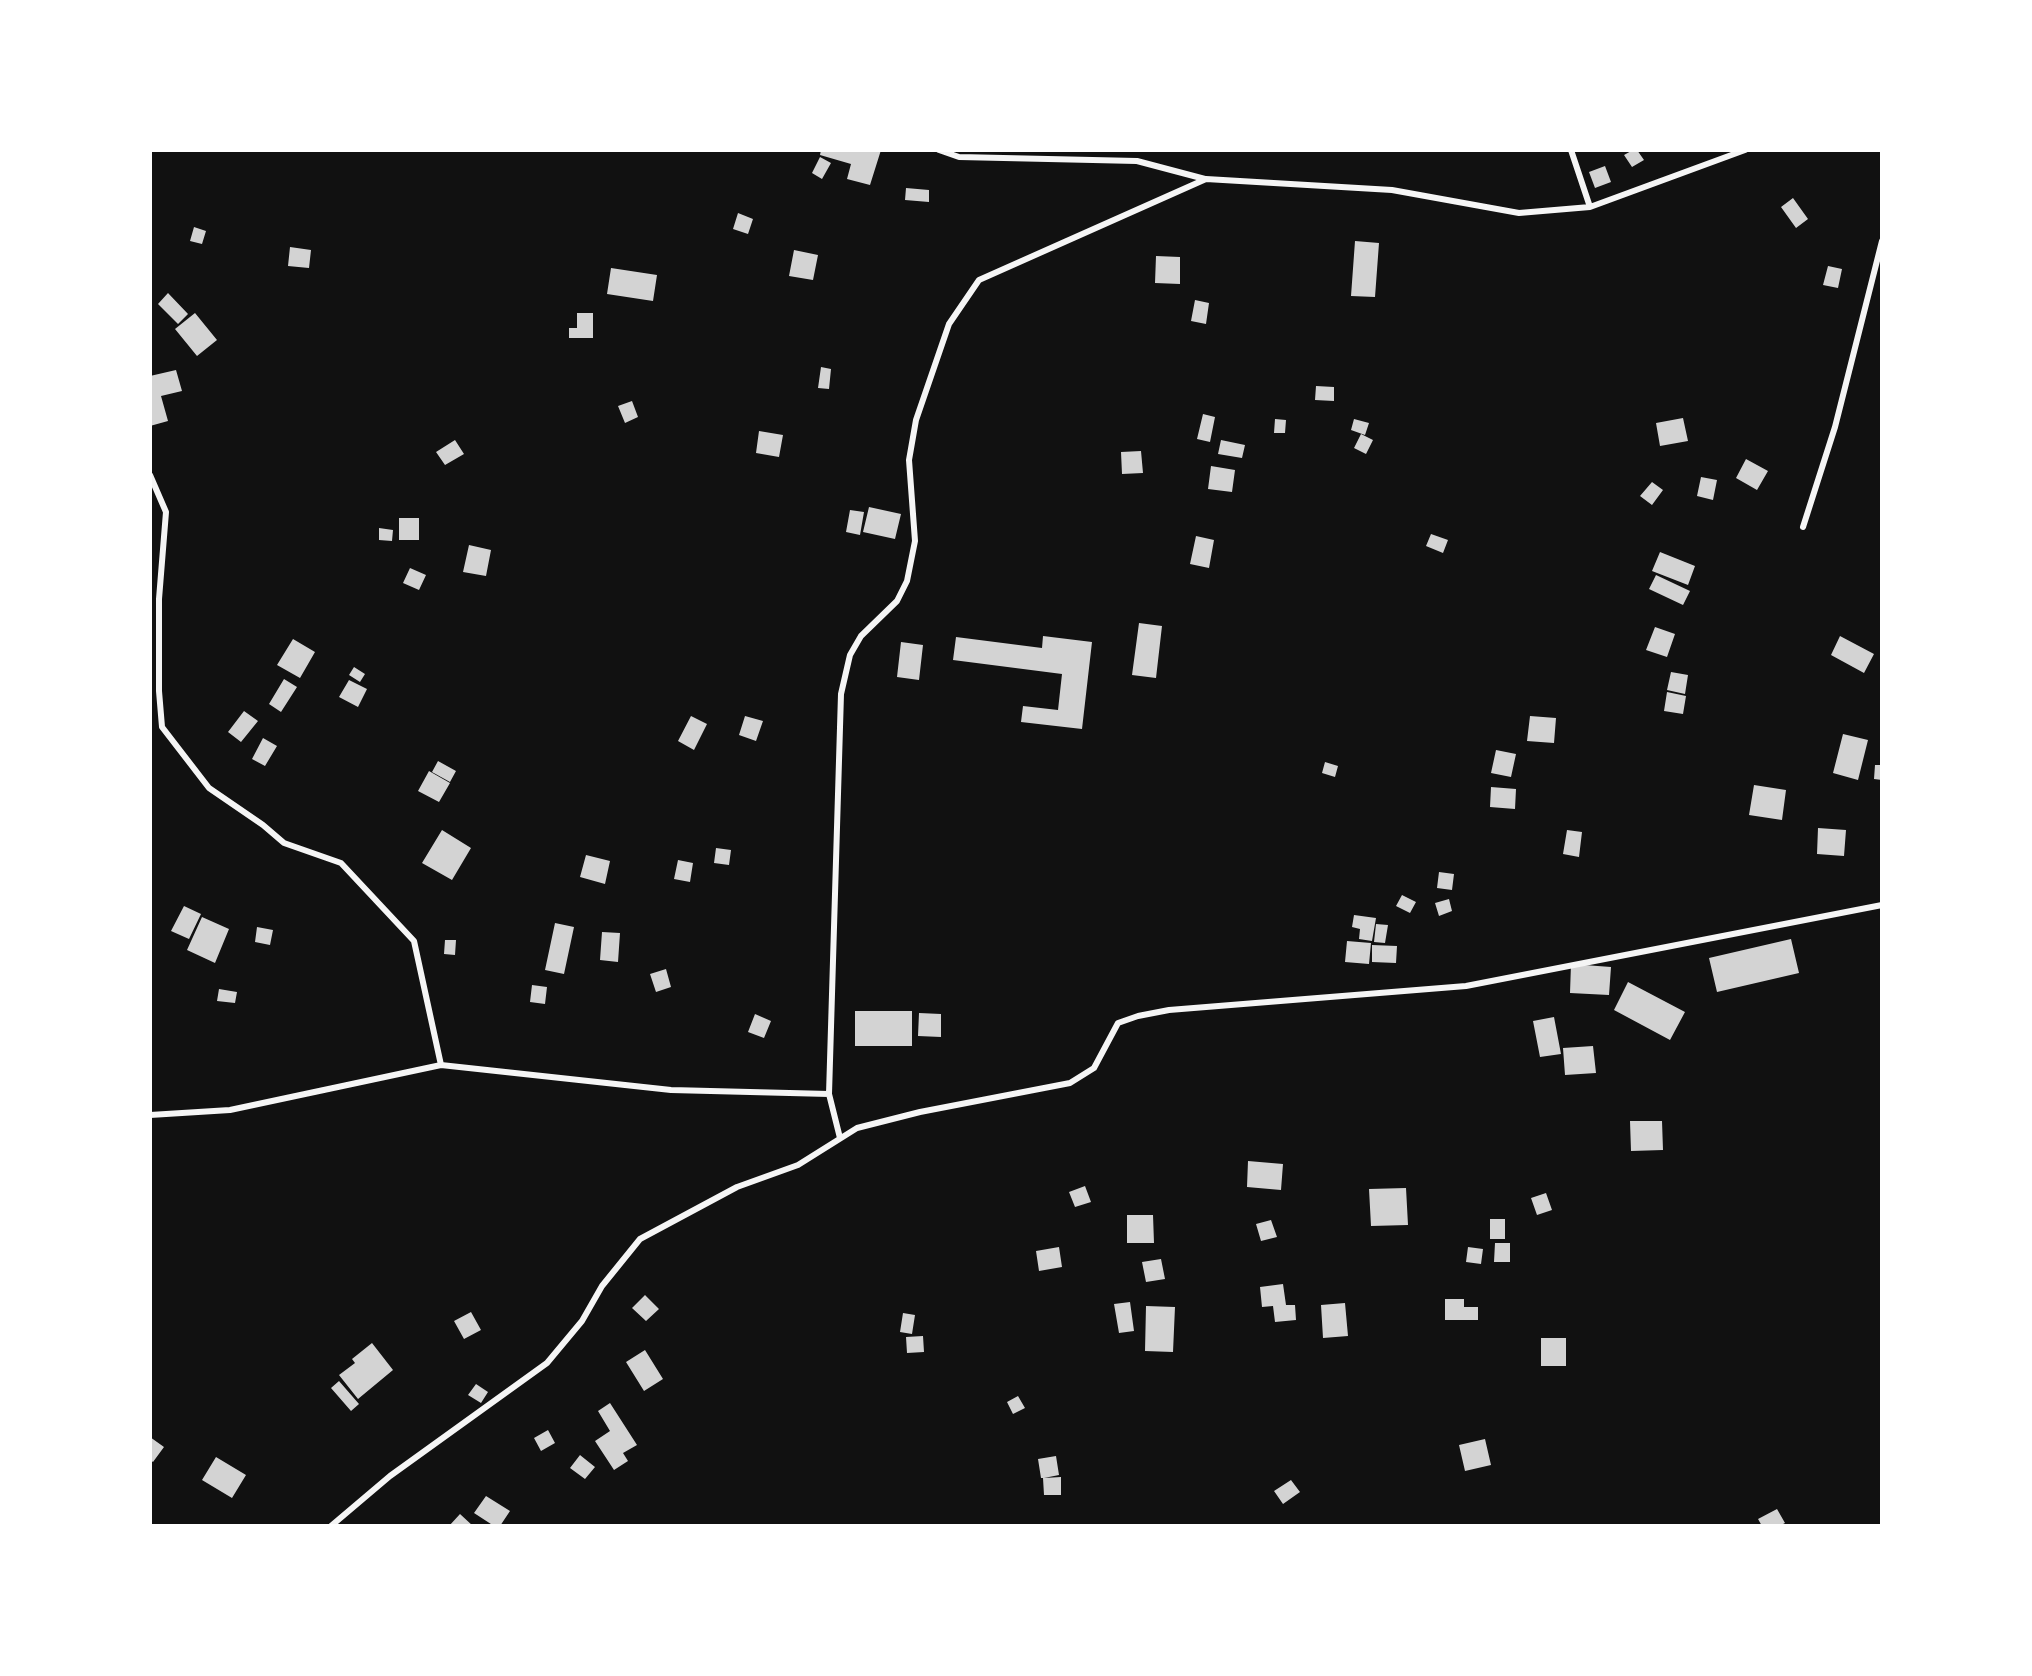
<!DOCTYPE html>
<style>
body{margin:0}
#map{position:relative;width:2032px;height:1676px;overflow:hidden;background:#111;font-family:"Work Sans",sans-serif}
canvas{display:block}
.frame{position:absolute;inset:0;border:152px solid #fff;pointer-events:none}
</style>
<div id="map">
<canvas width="2032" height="1676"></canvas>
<div class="frame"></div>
</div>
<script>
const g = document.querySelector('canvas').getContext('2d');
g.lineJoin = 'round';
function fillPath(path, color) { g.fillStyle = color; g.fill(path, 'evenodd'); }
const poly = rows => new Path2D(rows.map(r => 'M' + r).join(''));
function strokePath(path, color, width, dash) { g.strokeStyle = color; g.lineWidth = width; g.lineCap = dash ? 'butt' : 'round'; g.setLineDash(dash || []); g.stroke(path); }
const building = poly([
 [821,150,881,150,870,185,847,179,851,164,820,155],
 [1633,150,1637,150,1644,160,1632,167,1624,155],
 [820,157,831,163,822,179,812,173],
 [1605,166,1611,182,1595,188,1589,172],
 [906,188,929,190,929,202,905,200],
 [1793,198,1808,219,1796,228,1781,207],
 [738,213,753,219,748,234,733,229],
 [194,227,206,231,202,244,190,241],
 [1355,241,1379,243,1375,297,1351,296],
 [290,247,311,250,309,268,288,266],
 [794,250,818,255,813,280,789,276],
 [1156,256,1180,257,1180,284,1155,283],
 [1828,266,1842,269,1838,288,1823,285],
 [611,268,657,275,653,301,607,294],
 [168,293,188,314,178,324,158,304],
 [1195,300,1209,303,1206,324,1191,321],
 [195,313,217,340,197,356,175,329],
 [577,313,593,313,593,338,569,338,569,328,577,328],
 [821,367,831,369,829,389,818,388],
 [176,370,182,391,161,396,168,421,150,426,150,376],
 [1316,386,1334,387,1334,401,1315,400],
 [632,401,638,417,625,423,618,406],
 [1203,414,1215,417,1210,442,1197,439],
 [1683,418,1688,441,1660,446,1656,423],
 [1275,419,1286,420,1285,433,1274,433],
 [1354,419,1369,423,1365,435,1351,430],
 [759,431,783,435,779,457,756,453],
 [1361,434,1373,440,1366,454,1354,448],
 [455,440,464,454,445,465,436,452],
 [1221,440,1245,445,1242,458,1218,454],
 [1141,451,1143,473,1122,474,1121,452],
 [1746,459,1768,471,1757,490,1736,478],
 [1211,466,1235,470,1232,492,1208,489],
 [1701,477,1717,480,1713,500,1697,496],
 [1652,482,1663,490,1652,505,1640,496],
 [869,507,901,514,895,539,863,532],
 [850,510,864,512,860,535,846,532],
 [399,518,419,518,419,540,399,540],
 [379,528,393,530,392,541,379,540],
 [1431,534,1448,540,1443,553,1426,546],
 [1196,536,1214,540,1209,568,1190,564],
 [469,545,491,550,486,576,463,572],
 [1660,552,1695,566,1688,585,1652,571],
 [410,568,426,575,419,590,403,583],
 [1656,575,1690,591,1683,605,1649,589],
 [1139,623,1162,626,1156,678,1132,675],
 [1655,627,1675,634,1667,657,1646,650],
 [1043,636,1092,642,1082,729,1021,722,1023,706,1058,710,1062,674,953,660,956,637,1042,648],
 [1840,636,1874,654,1864,673,1831,655],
 [293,639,315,652,300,678,277,665],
 [901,642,923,645,919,680,897,677],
 [354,667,365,674,360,682,349,675],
 [1671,672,1688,675,1685,694,1667,690],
 [284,679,297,687,281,712,269,704],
 [349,680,367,689,358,707,339,697],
 [1667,692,1686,696,1683,714,1664,711],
 [244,711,258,721,241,742,228,732],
 [691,716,707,724,694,750,678,741],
 [745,716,763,721,756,741,739,735],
 [1530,716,1556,718,1554,743,1527,741],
 [1843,734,1868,740,1858,780,1833,773],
 [263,738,277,746,265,766,252,759],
 [1496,750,1516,754,1511,777,1491,773],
 [438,761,456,771,450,782,432,772],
 [1325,762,1338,766,1335,777,1322,773],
 [1875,765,1882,765,1882,780,1874,779],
 [429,771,450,783,439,802,418,791],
 [1754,785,1786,790,1782,820,1749,815],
 [1491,787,1516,789,1515,809,1490,807],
 [1818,828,1846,830,1844,856,1817,854],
 [442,830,471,848,452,880,422,863],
 [1567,830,1582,832,1579,857,1563,854],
 [716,848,731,850,729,865,714,863],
 [586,855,610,861,605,884,580,877],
 [678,860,693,863,690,882,674,879],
 [1439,872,1454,874,1452,890,1437,888],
 [1402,895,1416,902,1410,913,1396,906],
 [1449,899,1452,911,1439,916,1435,903],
 [184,906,201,914,189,939,171,931],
 [1354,915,1376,918,1372,941,1359,939,1360,929,1352,927],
 [202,917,229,929,215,963,187,950],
 [555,923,574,927,564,974,545,970],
 [1376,924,1388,925,1385,943,1374,942],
 [257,927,273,930,270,945,255,942],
 [602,932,620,933,618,962,600,960],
 [1791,939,1799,973,1717,992,1709,958],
 [445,940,456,940,455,955,444,954],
 [1347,941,1371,943,1369,964,1345,962],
 [1372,945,1397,946,1396,963,1372,962],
 [1571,964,1611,967,1609,995,1570,993],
 [666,969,671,987,656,992,650,974],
 [1628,982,1685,1012,1670,1040,1614,1010],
 [532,985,547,987,545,1004,530,1002],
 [219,989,237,992,235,1003,217,1001],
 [855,1011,912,1011,912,1046,855,1046],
 [919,1013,941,1014,941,1037,918,1036],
 [755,1014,771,1021,764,1038,748,1032],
 [1554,1017,1561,1054,1540,1057,1533,1021],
 [1593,1046,1596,1073,1565,1075,1563,1048],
 [1630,1121,1662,1121,1663,1150,1631,1151],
 [1248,1161,1283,1164,1281,1190,1247,1187],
 [1085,1186,1091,1202,1075,1207,1069,1192],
 [1406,1188,1408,1225,1371,1226,1369,1189],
 [1546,1193,1552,1210,1537,1215,1531,1198],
 [1127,1215,1153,1215,1154,1243,1127,1243],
 [1490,1219,1505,1219,1505,1239,1490,1239],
 [1271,1220,1277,1237,1261,1241,1256,1224],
 [1495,1243,1510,1243,1510,1262,1494,1262],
 [1059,1247,1062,1267,1039,1271,1036,1251],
 [1468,1247,1483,1249,1481,1264,1466,1262],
 [1161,1259,1165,1279,1146,1282,1142,1262],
 [1283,1284,1286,1305,1295,1305,1296,1320,1275,1322,1273,1306,1262,1307,1260,1287],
 [645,1295,659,1309,646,1321,632,1308],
 [1445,1299,1464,1299,1464,1307,1478,1307,1478,1320,1445,1320],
 [1130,1302,1134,1331,1119,1333,1114,1304],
 [1345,1303,1348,1336,1323,1338,1321,1305],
 [1146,1306,1175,1307,1173,1352,1145,1351],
 [471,1312,481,1330,464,1339,454,1321],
 [903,1313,915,1315,912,1334,900,1332],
 [923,1336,924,1352,907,1353,906,1337],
 [1541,1338,1566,1338,1566,1366,1541,1366],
 [372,1343,393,1370,358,1399,339,1375,355,1363,352,1359],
 [645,1350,663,1379,644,1391,626,1362],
 [339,1381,359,1404,351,1411,331,1388],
 [476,1384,488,1392,481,1403,468,1395],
 [1018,1396,1025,1408,1013,1414,1007,1402],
 [610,1403,637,1445,623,1453,628,1461,614,1470,595,1441,610,1431,598,1411],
 [548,1430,555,1443,541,1451,534,1438],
 [150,1437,164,1447,153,1462,150,1460],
 [1485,1439,1491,1465,1465,1471,1459,1445],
 [580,1455,595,1467,585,1479,570,1468],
 [1056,1456,1059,1475,1044,1478,1061,1477,1061,1495,1044,1495,1043,1478,1041,1478,1038,1459],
 [216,1457,246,1475,232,1498,202,1480],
 [1291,1480,1300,1492,1283,1504,1274,1491],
 [486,1496,510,1511,500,1526,494,1526,474,1513],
 [1777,1509,1785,1523,1779,1526,1762,1526,1758,1519],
 [460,1514,473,1526,449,1526]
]);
const minor = poly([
 [939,150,959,157,1137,161,1205,179],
 [1571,150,1590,207],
 [150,475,166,512,159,599,159,691,162,727,209,788,263,825,284,843,341,863,414,941,441,1065],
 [1803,527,1835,427,1882,241],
 [150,1115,230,1110,441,1065,671,1090,829,1094],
 [840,1138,829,1094,841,694,850,655,861,636,897,601,907,581,915,541,909,460,916,420,949,324,979,280,1206,179,1392,190,1519,213,1590,207,1745,150],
 [331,1526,390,1476,547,1363,582,1321,602,1286,640,1239,737,1187,798,1165,857,1128,920,1112,1070,1083,1094,1068,1118,1023,1138,1016,1169,1010,1466,986,1882,905]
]);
fillPath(building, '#d3d3d3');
strokePath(minor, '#f5f5f5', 6);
</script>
